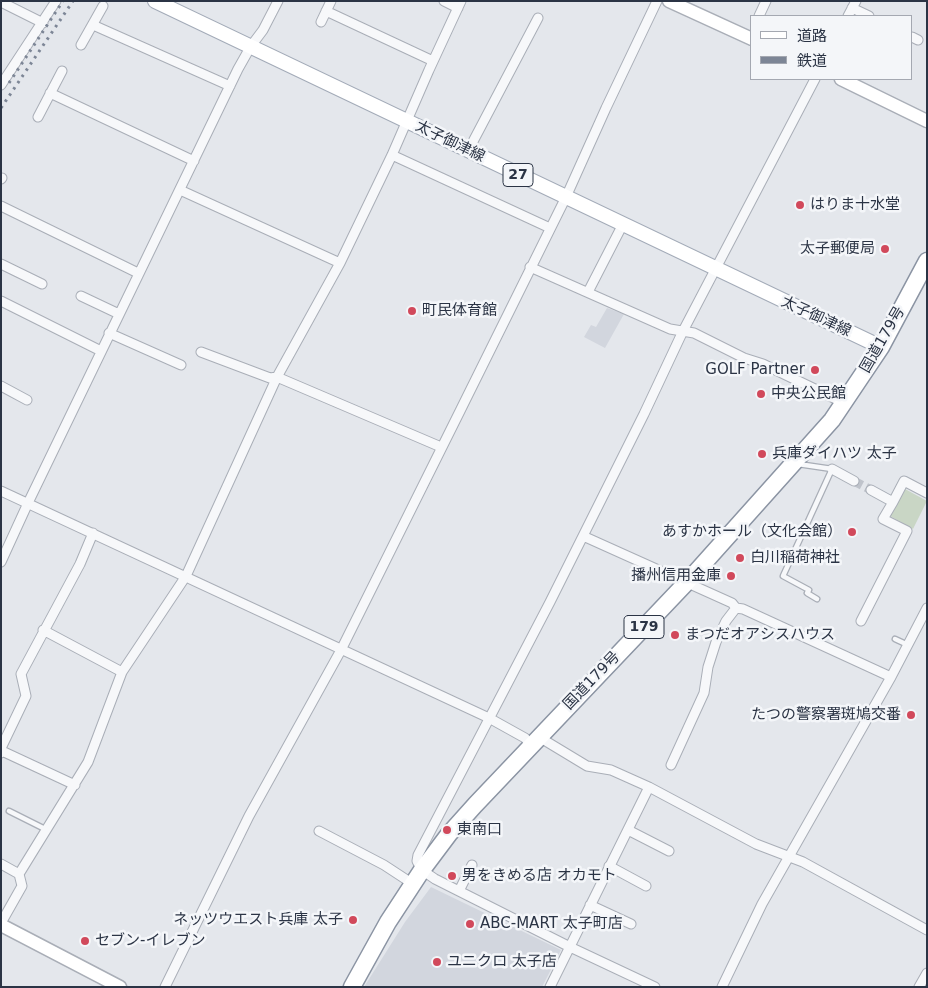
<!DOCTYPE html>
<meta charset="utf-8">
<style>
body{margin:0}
#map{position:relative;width:928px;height:988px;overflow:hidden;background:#e4e7ec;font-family:"DejaVu Sans","Noto Sans JP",sans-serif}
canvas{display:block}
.frame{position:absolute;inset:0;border:2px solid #2b3445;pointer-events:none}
.legend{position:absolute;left:750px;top:15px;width:162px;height:65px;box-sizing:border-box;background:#f4f6f9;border:1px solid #a4a8b1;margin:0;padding:6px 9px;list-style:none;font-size:15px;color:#2b3445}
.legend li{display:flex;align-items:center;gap:10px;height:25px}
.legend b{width:25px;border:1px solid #a4a8b1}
</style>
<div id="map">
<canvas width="928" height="988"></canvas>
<div class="frame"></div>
<ul class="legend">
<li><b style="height:6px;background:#fff"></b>道路</li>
<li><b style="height:6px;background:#7d8696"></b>鉄道</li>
</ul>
</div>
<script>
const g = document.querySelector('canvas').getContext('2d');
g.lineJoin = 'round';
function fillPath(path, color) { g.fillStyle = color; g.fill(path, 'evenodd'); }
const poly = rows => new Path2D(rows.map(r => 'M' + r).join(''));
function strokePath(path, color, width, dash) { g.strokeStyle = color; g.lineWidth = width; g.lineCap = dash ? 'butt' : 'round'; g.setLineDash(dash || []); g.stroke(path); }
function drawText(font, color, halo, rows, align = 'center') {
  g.font = font + ' "DejaVu Sans","Noto Sans JP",sans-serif'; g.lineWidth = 5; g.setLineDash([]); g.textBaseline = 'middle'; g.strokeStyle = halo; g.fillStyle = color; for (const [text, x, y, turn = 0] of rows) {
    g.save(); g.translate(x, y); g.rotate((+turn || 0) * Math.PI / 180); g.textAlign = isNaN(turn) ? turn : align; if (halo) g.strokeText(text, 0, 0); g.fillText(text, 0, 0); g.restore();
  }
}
const built = poly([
 [607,308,624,314,605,348,584,337,591,325,596,327],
 [431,887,561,950,542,987,364,987,405,922]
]);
const green = poly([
 [905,489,927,501,913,529,890,516]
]);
const streetTunnel = poly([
 [854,481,871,490]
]);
const lane = poly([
 [798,464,832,469,783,576,809,590,807,593,817,599],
 [895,639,908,645],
 [9,811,47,830]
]);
const street = poly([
 [444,1,458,8],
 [1,2,43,23],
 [852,8,869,16],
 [326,11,433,61],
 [759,16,766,1],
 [848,16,856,1],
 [321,22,331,1],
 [93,25,230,86],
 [912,37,918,40],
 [81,45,103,6],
 [1,85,56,1],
 [50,93,194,161],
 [38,117,62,71],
 [468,151,538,18],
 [392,155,550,228],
 [1,179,2,178],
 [180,190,340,263],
 [1,206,138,273],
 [1,264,42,284],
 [530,267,670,329,694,333,744,358,763,364,844,403],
 [588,292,623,224],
 [81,296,119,314],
 [1,301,101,351],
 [109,333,181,365],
 [201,352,270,378,277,377,441,447],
 [1,386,27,400],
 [832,469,854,481],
 [871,490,893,502,904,481,927,493],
 [1,491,489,718,525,738,531,745],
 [583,536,732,603,736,608],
 [1,562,28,503,238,69,251,46,263,30,278,1],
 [861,621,907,531,883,519,893,502],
 [43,630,122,672],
 [539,737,587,766,611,770,649,787,756,844,803,862,927,930],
 [2,751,75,785],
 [1,753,2,746,26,696,21,674,80,564,93,533],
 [671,765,704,693,708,667,716,642,726,621,736,608,743,609,891,677],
 [628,830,669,851],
 [319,831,384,865,413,884],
 [1,864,19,874],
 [609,866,646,886],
 [459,891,472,865],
 [590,905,631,924],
 [1,923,22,886,19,874,88,762,122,672,186,576,277,377,340,263,392,155,429,70,461,1],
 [165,987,249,816,341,650,461,409,566,197,606,108,657,1],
 [550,987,649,787],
 [655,987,570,947,435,879,422,870,417,861,418,855,550,602,644,414,683,331,815,79],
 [722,987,762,904,891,677,927,608],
 [919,987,927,973]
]);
const secondary = poly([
 [669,1,752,39],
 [841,79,927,121],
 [1,925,120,987]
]);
const primary = poly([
 [155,1,881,347]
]);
const highway = poly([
 [352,987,388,922,422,870,449,834,475,805,687,582,832,420,881,347,927,261]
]);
const rail = poly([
 [9,83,63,1],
 [1,108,73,1]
]);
const markers = [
 [800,205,5,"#d1495b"],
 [885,249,5,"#d1495b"],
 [412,311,5,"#d1495b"],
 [815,370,5,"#d1495b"],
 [761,394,5,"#d1495b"],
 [762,454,5,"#d1495b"],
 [852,532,5,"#d1495b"],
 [740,558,5,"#d1495b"],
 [731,576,5,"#d1495b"],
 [675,635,5,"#d1495b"],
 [911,715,5,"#d1495b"],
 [447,830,5,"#d1495b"],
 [452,876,5,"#d1495b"],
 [353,920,5,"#d1495b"],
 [470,924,5,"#d1495b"],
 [85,941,5,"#d1495b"],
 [437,962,5,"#d1495b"]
];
const shields = [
 [518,175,30],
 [644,627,40]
];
const shieldNames = [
 ["27",518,175],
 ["179",644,627]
];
const streetNames = [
 ["太子御津線",450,142,26],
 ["太子御津線",816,317,25],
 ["国道179号",883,340,-60],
 ["国道179号",592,681,-46]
];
const poiNames = [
 ["はりま十水堂",810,205],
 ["太子郵便局",875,249,"right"],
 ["町民体育館",422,311],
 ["GOLF Partner",805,370,"right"],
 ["中央公民館",771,394],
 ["兵庫ダイハツ 太子",772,454],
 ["あすかホール（文化会館）",842,532,"right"],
 ["白川稲荷神社",750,558],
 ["播州信用金庫",721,576,"right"],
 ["まつだオアシスハウス",685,635],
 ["たつの警察署斑鳩交番",901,715,"right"],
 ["東南口",457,830],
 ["男をきめる店 オカモト",462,876],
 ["ネッツウエスト兵庫 太子",343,920,"right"],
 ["ABC-MART 太子町店",480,924],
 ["セブン-イレブン",95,941],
 ["ユニクロ 太子店",447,962]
];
fillPath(built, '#d2d6de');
fillPath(green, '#c9d6c5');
strokePath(streetTunnel, '#bfc3cb', 9, [9, 4.5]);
strokePath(lane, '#a9aeb7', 7);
strokePath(street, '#a9aeb7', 11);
strokePath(secondary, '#a9aeb7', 15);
strokePath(primary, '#a3abb8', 16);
strokePath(highway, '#8b94a3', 19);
strokePath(lane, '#f7f8fa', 4.5);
strokePath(street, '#f7f8fa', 9);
strokePath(secondary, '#fff', 12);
strokePath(primary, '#fff', 14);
strokePath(highway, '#fff', 16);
strokePath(rail, '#7d8696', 3, [2.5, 5]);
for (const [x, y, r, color] of markers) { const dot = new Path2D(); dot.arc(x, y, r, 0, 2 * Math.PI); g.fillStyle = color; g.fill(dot); strokePath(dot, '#f4f6f9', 2); }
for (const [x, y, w] of shields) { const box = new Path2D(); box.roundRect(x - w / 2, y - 11.5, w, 23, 4); g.fillStyle = '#f4f6f9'; g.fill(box); strokePath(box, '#2b3445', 1); }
drawText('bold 14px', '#2b3445', null, shieldNames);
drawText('15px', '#2b3445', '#f4f6f9', streetNames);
drawText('15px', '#2b3445', '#f4f6f9', poiNames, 'left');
</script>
